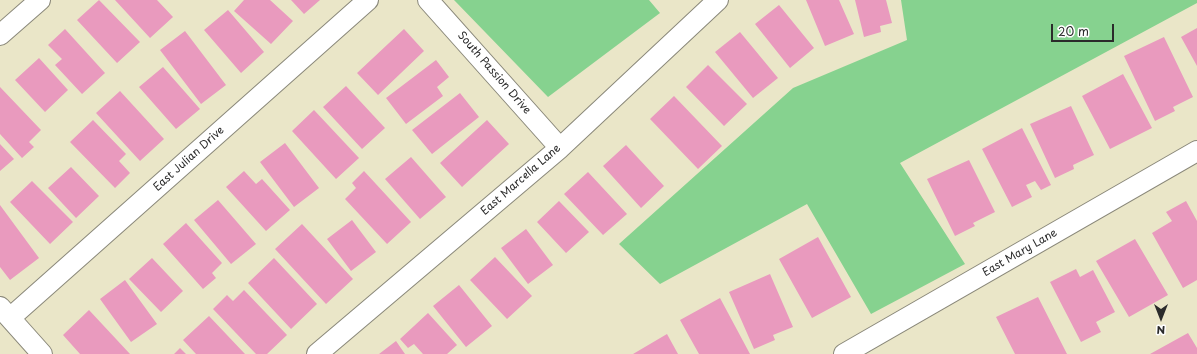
<!DOCTYPE html>
<style>
body{margin:0}
#map{position:relative;width:1197px;height:354px;overflow:hidden;background:#eae6c8;font-family:"Playpen Sans",sans-serif}
canvas{display:block}
.north{position:absolute;left:1141px;top:298px;width:40px;height:40px;-webkit-text-stroke:3px #fff;paint-order:stroke;rotate:180deg;font-size:11px;font-weight:700;line-height:16px;text-align:center;color:#2b2b2b}
.north::after{content:'';display:block;margin:auto;width:14px;height:18px;background:#2b2b2b;clip-path:polygon(50% 0,100% 100%,50% 72%,0 100%)}
.scale{position:absolute;left:1051px;top:24px;width:63px;height:18px;box-sizing:border-box;border:2px solid #2b2b2b;border-top:0;padding-left:5px;font-size:12px;line-height:14px;white-space:nowrap;color:#2b2b2b;-webkit-text-stroke:3px #fff;paint-order:stroke}
</style>
<div id="map">
<canvas width="1197" height="354"></canvas>
<div class="north">N</div>
<div class="scale">20 m</div>
</div>
<script>
const g = document.querySelector('canvas').getContext('2d');
g.lineJoin = 'round';
function fillPath(path, color) { g.fillStyle = color; g.fill(path, 'evenodd'); }
const poly = rows => new Path2D(rows.map(r => 'M' + r).join(''));
function strokePath(path, color, width, dash) { g.strokeStyle = color; g.lineWidth = width; g.lineCap = dash ? 'butt' : 'round'; g.setLineDash(dash || []); g.stroke(path); }
function drawText(font, color, halo, rows, align = 'center') {
  g.font = font + ' "Playpen Sans",sans-serif'; g.lineWidth = 3.5; g.setLineDash([]); g.textBaseline = 'middle'; g.strokeStyle = halo; g.fillStyle = color; for (const [text, x, y, turn = 0] of rows) {
    g.save(); g.translate(x, y); g.rotate((+turn || 0) * Math.PI / 180); g.textAlign = isNaN(turn) ? turn : align; if (halo) g.strokeText(text, 0, 0); g.fillText(text, 0, 0); g.restore();
  }
}
const green = poly([
 [454,0,649,0,660,13,548,97],
 [901,0,1197,0,1197,3,900,163,965,264,871,314,807,204,660,284,619,244,793,88,907,40]
]);
const building = poly([
 [99,0,140,42,117,63,77,20],
 [115,0,157,0,173,17,150,38],
 [244,0,270,0,293,21,271,44,234,11],
 [291,0,320,0,304,14],
 [806,0,839,0,854,34,825,46],
 [855,0,886,0,892,23,880,26,881,32,864,37],
 [779,5,814,48,790,68,755,24],
 [228,10,264,52,241,73,204,30],
 [1197,28,1197,66,1181,37],
 [65,29,105,73,82,94,55,65,62,59,48,45],
 [404,29,424,51,378,95,357,73],
 [185,31,226,85,201,104,160,50],
 [740,32,778,78,753,98,715,52],
 [1164,37,1193,97,1173,107,1175,111,1155,121,1124,56],
 [39,58,68,90,45,112,15,80],
 [436,60,449,77,437,87,443,96,406,124,386,98],
 [708,65,747,104,724,126,686,87],
 [163,67,200,109,176,129,139,87],
 [1123,74,1152,128,1110,149,1082,96],
 [346,86,385,128,362,149,323,107],
 [0,87,41,130,29,142,34,147,22,158,0,134],
 [120,91,164,139,140,161,96,113],
 [460,93,479,117,432,154,412,130],
 [674,96,722,146,698,169,650,119],
 [1071,106,1094,155,1073,165,1074,169,1055,178,1030,124],
 [314,110,359,158,336,179,292,131],
 [93,120,126,154,119,161,130,173,115,188,70,142],
 [487,120,509,144,462,187,440,163],
 [1022,128,1051,185,1041,190,1035,181,1026,185,1032,197,1012,207,982,149],
 [285,143,319,188,294,207,260,162],
 [0,144,14,159,0,171],
 [626,145,664,186,641,208,603,166],
 [411,157,446,197,420,219,385,179],
 [969,160,995,212,973,223,975,226,955,236,927,179],
 [71,167,99,196,76,218,48,188],
 [244,171,256,184,262,179,290,210,266,231,226,187],
 [364,171,411,222,387,244,345,199,356,188,352,183],
 [588,172,627,214,603,235,564,194],
 [32,181,73,222,50,244,10,202],
 [218,200,256,244,231,264,194,220],
 [559,201,589,232,566,253,537,222],
 [1186,201,1197,221,1197,280,1183,288,1152,233,1172,221,1166,212],
 [0,205,39,258,10,280,0,267],
 [352,220,376,252,351,271,327,239],
 [186,223,222,263,212,273,216,278,203,289,163,244],
 [302,224,353,279,326,304,275,249],
 [526,229,553,265,528,284,501,248],
 [818,237,851,297,812,318,779,259],
 [1135,239,1168,295,1129,317,1096,261],
 [495,257,532,296,507,319,470,280],
 [152,258,183,291,161,312,129,279],
 [274,258,317,304,291,329,248,283],
 [1076,269,1080,277,1093,270,1115,312,1096,322,1101,332,1081,342,1050,282],
 [770,274,793,327,773,335,775,340,754,349,729,292],
 [125,280,157,324,131,342,100,299],
 [459,285,492,326,466,347,433,306],
 [244,290,287,335,267,354,256,354,213,309,227,295,233,301],
 [1038,297,1067,354,1015,354,996,317],
 [720,298,750,354,699,354,680,320],
 [89,310,130,354,80,354,63,335],
 [428,313,457,345,447,354,423,354,414,344,408,348,400,339],
 [209,316,245,354,196,354,183,340],
 [1188,333,1197,348,1197,354,1150,354],
 [667,334,678,354,633,354],
 [396,341,405,354,379,354],
 [180,348,186,354,174,354]
]);
const street = poly([
 [428,0,560,148],
 [0,35,40,0],
 [0,307,42,354],
 [10,318,368,0],
 [317,354,560,148,718,0],
 [844,354,1197,151]
]);
const streetNames = [
 ["South Passion Drive",494,73,49],
 ["East Julian Drive",189,159,-42],
 ["East Marcella Lane",521,180,-41],
 ["East Mary Lane",1020,253,-30]
];
fillPath(green, '#86d28f');
fillPath(building, '#e99abe');
strokePath(street, '#8a887a', 22);
strokePath(street, '#fff', 20);
drawText('11px', '#2b2b2b', '#fff', streetNames);
</script>
